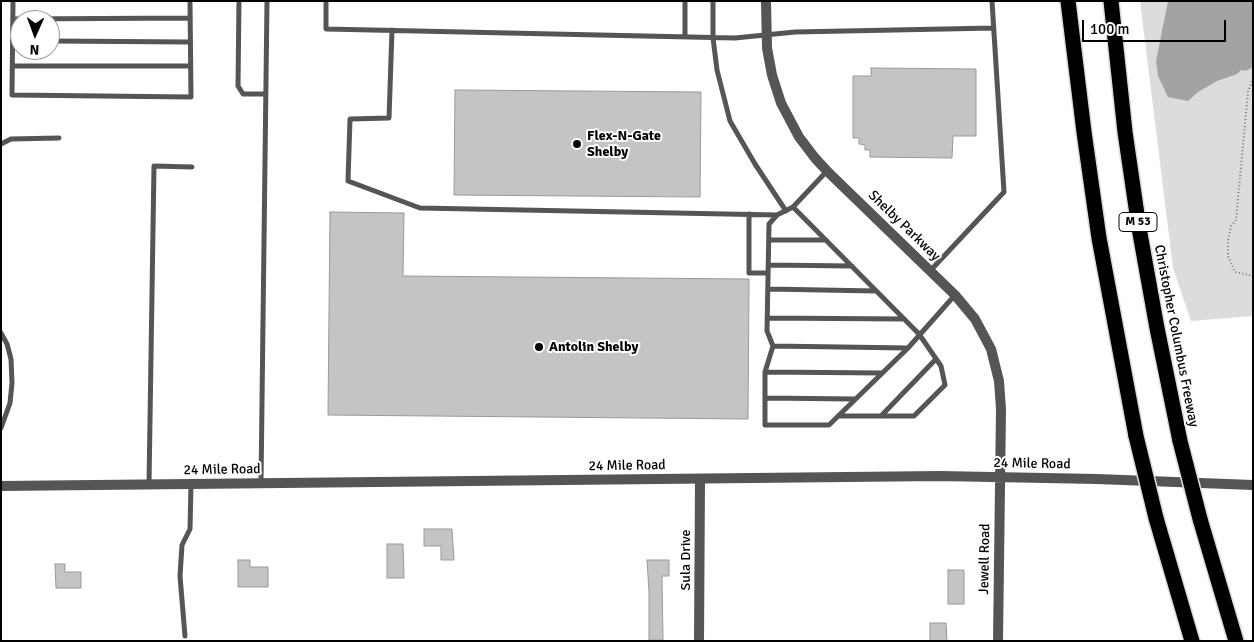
<!DOCTYPE html>
<style>
body{margin:0}
#map{position:relative;width:1254px;height:642px;overflow:hidden;background:#fff;font-family:Signika,sans-serif}
canvas{display:block}
.frame{position:absolute;inset:0;border:2px solid #000;pointer-events:none}
.north{position:absolute;left:10px;top:10px;width:50px;height:50px;box-sizing:border-box;background:#fff;border:1px solid #999;border-radius:50%;rotate:182deg;font-size:14px;font-weight:700;line-height:20px;text-align:center;color:#000}
.north::after{content:'';display:block;margin:auto;width:18px;height:22px;background:#000;clip-path:polygon(50% 0,100% 100%,50% 72%,0 100%)}
.scale{position:absolute;left:1082px;top:20px;width:144px;height:22px;box-sizing:border-box;border:2px solid #000;border-top:0;padding-left:6px;font-size:15px;line-height:18px;white-space:nowrap;color:#000;-webkit-text-stroke:4px #fff;paint-order:stroke}
</style>
<div id="map">
<canvas width="1254" height="642"></canvas>
<div class="frame"></div>
<div class="north">N</div>
<div class="scale">100 m</div>
</div>
<script>
const g = document.querySelector('canvas').getContext('2d');
g.lineJoin = 'round';
function fillPath(path, color) { g.fillStyle = color; g.fill(path, 'evenodd'); }
const poly = rows => new Path2D(rows.map(r => 'M' + r).join(''));
function strokePath(path, color, width, dash) { g.strokeStyle = color; g.lineWidth = width; g.lineCap = dash ? 'butt' : 'round'; g.setLineDash(dash || []); g.stroke(path); }
function drawText(font, color, halo, rows, align = 'center') {
  g.font = font + ' Signika,sans-serif'; g.lineWidth = 4; g.setLineDash([]); g.textBaseline = 'middle'; g.strokeStyle = halo; g.fillStyle = color; for (const [text, x, y, turn = 0] of rows) {
    g.save(); g.translate(x, y); g.rotate((+turn || 0) * Math.PI / 180); g.textAlign = isNaN(turn) ? turn : align; if (halo) g.strokeText(text, 0, 0); g.fillText(text, 0, 0); g.restore();
  }
}
const green = poly([
 [1140,1,1253,1,1253,316,1191,321,1173,268]
]);
const water = poly([
 [1168,1,1253,1,1253,67,1246,71,1241,70,1237,74,1217,81,1198,92,1188,101,1168,97,1158,76,1156,61]
]);
const building = poly([
 [871,68,976,69,976,136,953,136,952,158,870,157,870,150,865,150,865,145,859,144,859,138,853,138,853,76,871,76,871,68],
 [455,90,701,92,700,197,454,195,455,90],
 [330,212,404,213,403,276,749,279,748,419,328,415,330,212],
 [424,529,452,529,454,560,441,560,441,546,424,546,424,529],
 [387,544,403,544,404,578,387,578,387,544],
 [238,560,250,560,250,567,268,567,268,587,238,587,238,560],
 [647,560,669,560,669,576,662,576,663,640,649,640,649,592,647,560],
 [55,564,65,564,65,572,81,572,81,588,56,588,55,564],
 [948,570,964,570,964,604,948,604,948,570],
 [930,623,946,623,947,641,930,641,930,623]
]);
const path = poly([
 [1253,78,1248,92,1236,220,1231,226,1228,241,1228,256,1235,272,1253,276]
]);
const service = poly([
 [13,1,12,95,191,97,190,1],
 [239,1,238,86,243,94,265,94],
 [326,1,326,29,735,38,795,32,994,28],
 [685,1,685,36],
 [713,1,713,38,717,70,730,121,755,164,786,211],
 [13,19,190,18],
 [392,30,389,118,350,119,348,181,420,208,777,215,793,207,827,171],
 [50,41,190,42],
 [13,66,190,66],
 [1,144,11,139,59,138],
 [793,207,919,334,941,366,945,385,914,416,838,416],
 [749,214,749,273,768,273],
 [777,215,769,224,767,331,773,346,765,372,765,425,829,425,908,348,955,295],
 [769,240,826,240],
 [769,265,852,266],
 [930,271,1004,192,992,1],
 [768,289,876,291],
 [767,318,904,319],
 [1,333,7,344,11,359,12,383,10,403,1,428],
 [773,346,908,348],
 [765,372,882,373],
 [765,398,855,399],
 [881,416,936,359],
 [261,483,267,1],
 [149,484,154,166,192,167],
 [185,636,180,576,182,545,190,529,191,484]
]);
const minor = poly([
 [699,641,700,479]
]);
const tertiary = poly([
 [766,1,767,48,772,75,781,103,799,137,815,158,827,171,955,295,975,319,991,349,999,381,1001,409,998,641],
 [1,486,940,476,1097,479,1253,485]
]);
const motorway = poly([
 [1068,1,1084,132,1099,238,1136,436],
 [1111,1,1125,132,1139,228,1157,328,1180,441],
 [1156,518,1192,641],
 [1200,519,1236,641]
]);
const motorwayBridge = poly([
 [1136,436,1156,518],
 [1180,441,1200,519]
]);
const markers = [
 [577,144,5,"#000"],
 [539,347,5,"#000"]
];
const shields = [
 [1138,222,38]
];
const shieldNames = [
 ["M 53",1138,222]
];
const poiNames = [
 ["Flex-N-Gate",587,136],
 ["Shelby",587,152],
 ["Antolin Shelby",549,347]
];
const streetNames = [
 ["Shelby Parkway",904,226,44],
 ["Christopher Columbus Freeway",1176,336,79],
 ["24 Mile Road",1032,464,1],
 ["24 Mile Road",627,466,-1],
 ["24 Mile Road",222,470,-1],
 ["Jewell Road",985,559,-89],
 ["Sula Drive",686,560,-90]
];
fillPath(green, '#dcdcdc');
fillPath(water, '#a3a3a3');
fillPath(building, '#c4c4c4');
strokePath(building, '#999', 1);
strokePath(motorway, '#dbdbdb', 18);
strokePath(path, '#777', 2, [1, 2.5]);
strokePath(service, '#555', 5);
strokePath(minor, '#555', 10);
strokePath(tertiary, '#555', 10);
strokePath(motorway, '#000', 15);
strokePath(motorwayBridge, '#dbdbdb', 18, []);
strokePath(motorwayBridge, '#000', 15);
for (const [x, y, r, color] of markers) { const dot = new Path2D(); dot.arc(x, y, r, 0, 2 * Math.PI); g.fillStyle = color; g.fill(dot); strokePath(dot, '#fff', 2); }
for (const [x, y, w] of shields) { const box = new Path2D(); box.roundRect(x - w / 2, y - 9.5, w, 19, 4); g.fillStyle = '#fff'; g.fill(box); strokePath(box, '#000', 1); }
drawText('bold 12px', '#000', null, shieldNames);
drawText('bold 14px', '#000', '#fff', poiNames, 'left');
drawText('14px', '#000', '#fff', streetNames);
</script>
